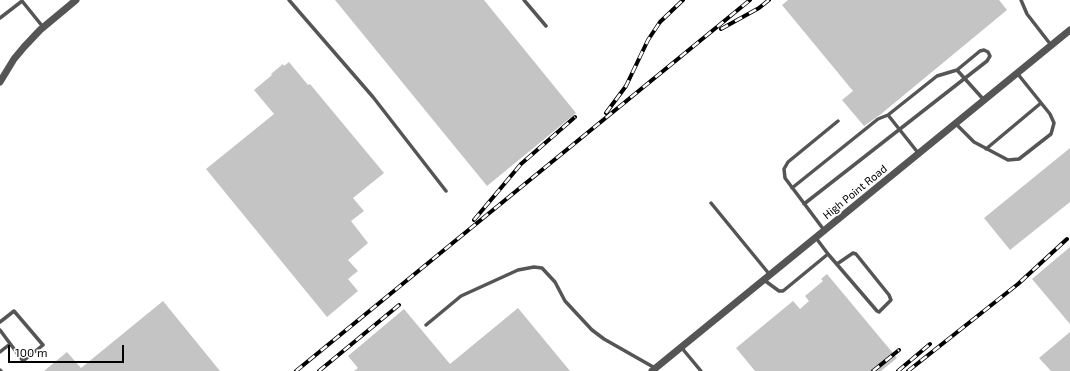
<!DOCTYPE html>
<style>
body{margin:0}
#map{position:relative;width:1070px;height:371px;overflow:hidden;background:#fff;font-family:"Exo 2",sans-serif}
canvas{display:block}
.scale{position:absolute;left:8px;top:345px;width:116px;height:18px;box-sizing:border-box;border:2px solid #000;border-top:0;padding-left:5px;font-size:12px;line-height:14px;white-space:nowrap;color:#000;-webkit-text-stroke:3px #fff;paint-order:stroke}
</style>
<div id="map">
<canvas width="1070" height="371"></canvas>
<div class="scale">100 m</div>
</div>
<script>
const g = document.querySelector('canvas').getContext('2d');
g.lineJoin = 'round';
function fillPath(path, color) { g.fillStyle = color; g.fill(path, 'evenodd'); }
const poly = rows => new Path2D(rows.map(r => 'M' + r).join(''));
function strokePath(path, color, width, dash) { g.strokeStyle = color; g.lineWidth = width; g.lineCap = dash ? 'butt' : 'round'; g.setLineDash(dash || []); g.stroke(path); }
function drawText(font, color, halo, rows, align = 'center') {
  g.font = font + ' "Exo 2",sans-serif'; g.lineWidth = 4; g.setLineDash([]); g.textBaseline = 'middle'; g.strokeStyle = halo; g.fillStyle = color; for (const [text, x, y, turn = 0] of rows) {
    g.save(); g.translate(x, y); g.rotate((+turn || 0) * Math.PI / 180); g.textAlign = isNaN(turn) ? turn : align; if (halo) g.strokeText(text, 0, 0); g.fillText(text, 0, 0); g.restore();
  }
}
const building = poly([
 [335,0,484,0,576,113,487,186],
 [788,0,999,0,1007,10,881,114,864,126,842,100,853,91,782,5],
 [289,62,308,85,310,84,384,173,353,198,364,211,351,221,368,243,348,260,358,271,348,279,358,291,327,317,206,169,274,114,254,90,272,75,271,74,283,64,284,66],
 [1070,148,1070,202,1010,250,984,218],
 [1070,247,1070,324,1032,279],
 [827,274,897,358,881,371,755,371,736,348,793,301,800,309,809,301,805,296,823,281,821,279],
 [163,301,220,371,44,371,67,352,81,368],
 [518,308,570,371,354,371,358,368,348,356,404,309,450,364],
 [1070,332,1070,371,1051,371,1039,358]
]);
const lane = poly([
 [289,0,373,97,446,191],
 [524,0,546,26],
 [1021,0,1027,14,1051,45],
 [0,18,22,1,43,27],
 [957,70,984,100],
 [956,124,974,142,1008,160,1019,159,1051,134,1054,123,1050,114,1017,73],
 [986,149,1041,103],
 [792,188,878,119,888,115,919,154],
 [711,203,770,275],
 [804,204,987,61,990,56,988,52,984,50,980,51,957,70,937,76,888,115],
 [824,230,785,178,784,169,788,162,838,121],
 [816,238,828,254,877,311,879,312,891,300,889,295,856,254,853,253,837,264],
 [764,280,779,291,783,291,828,254],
 [0,322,14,311,43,345,23,361,0,330],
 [426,325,461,296,518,270,534,267,542,268,555,282,565,301,592,330,604,339,655,368],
 [681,347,701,371],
 [0,352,10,344],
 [0,370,1,371]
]);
const street = poly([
 [0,82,14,59,24,47,40,30,76,0],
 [652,371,1070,30]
]);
const rail = poly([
 [721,29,759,8,769,0],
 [606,113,626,86,648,40,660,22,683,0],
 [474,220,521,164,575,117],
 [296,371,750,0],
 [319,371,399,305],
 [873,371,899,350],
 [898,371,930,344],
 [908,371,1018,284,1067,239]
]);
const streetNames = [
 ["High Point Road",855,192,-39]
];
fillPath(building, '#c4c4c4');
strokePath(lane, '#555', 3.5);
strokePath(street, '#555', 7);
strokePath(rail, '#000', 4);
strokePath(rail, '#fff', 2.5, [8]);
drawText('11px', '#000', '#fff', streetNames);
</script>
